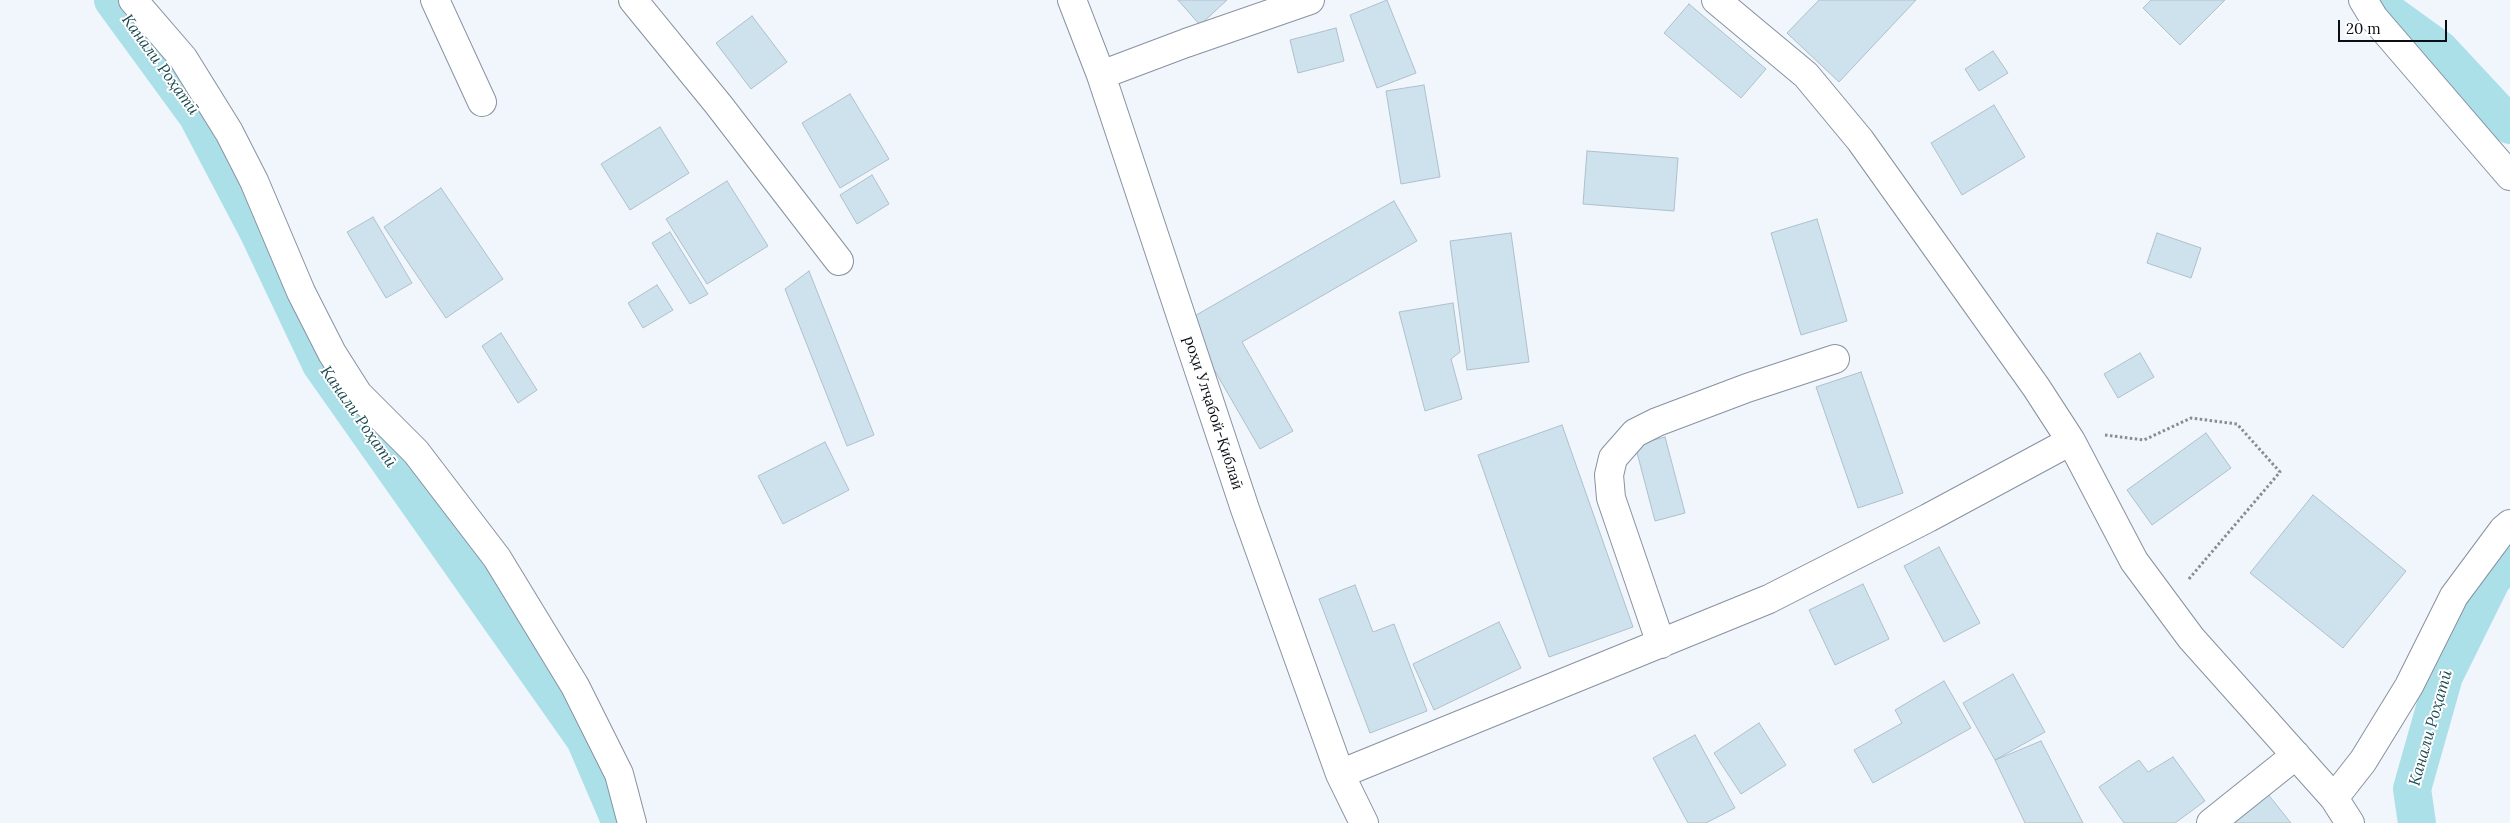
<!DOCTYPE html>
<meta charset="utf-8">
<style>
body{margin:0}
#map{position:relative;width:2510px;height:823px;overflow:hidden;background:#f1f5fc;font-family:Lora,serif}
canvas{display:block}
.scale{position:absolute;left:2338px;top:20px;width:109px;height:22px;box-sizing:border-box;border:2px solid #0b0f14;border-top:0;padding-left:6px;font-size:15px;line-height:18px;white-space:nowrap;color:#0b0f14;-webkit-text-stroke:4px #fff;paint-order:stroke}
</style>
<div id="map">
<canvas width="2510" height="823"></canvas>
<div class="scale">20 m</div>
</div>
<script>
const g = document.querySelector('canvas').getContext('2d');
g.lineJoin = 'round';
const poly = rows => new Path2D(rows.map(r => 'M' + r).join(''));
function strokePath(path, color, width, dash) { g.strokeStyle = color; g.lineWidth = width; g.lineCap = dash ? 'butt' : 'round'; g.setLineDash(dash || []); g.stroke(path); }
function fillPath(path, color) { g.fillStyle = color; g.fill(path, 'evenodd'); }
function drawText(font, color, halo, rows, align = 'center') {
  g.font = font + ' Lora,serif'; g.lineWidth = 4; g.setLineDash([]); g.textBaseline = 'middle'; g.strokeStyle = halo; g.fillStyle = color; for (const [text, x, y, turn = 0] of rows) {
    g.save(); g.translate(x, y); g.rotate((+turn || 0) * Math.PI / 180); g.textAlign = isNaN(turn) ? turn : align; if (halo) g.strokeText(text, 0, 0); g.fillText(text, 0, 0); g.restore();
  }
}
const canal = poly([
 [113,0,197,115,259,233,321,364,585,739,621,823],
 [2377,0,2382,8,2440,50,2510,125],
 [2417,823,2412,789,2444,676,2492,579,2510,560]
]);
const building = poly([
 [1178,0,1227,0,1200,25,1178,0],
 [1387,0,1416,73,1377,88,1350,15,1387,0],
 [1819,0,1916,0,1839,82,1787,33,1819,0],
 [2151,0,2225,0,2180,45,2143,8,2151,0],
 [1689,4,1766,69,1741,98,1664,33,1689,4],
 [752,16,787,62,751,89,716,43,752,16],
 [1336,28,1344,61,1298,73,1290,40,1336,28],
 [1993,51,2008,73,1979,91,1965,69,1993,51],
 [1424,85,1440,177,1401,184,1386,91,1424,85],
 [850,94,889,159,840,188,802,123,850,94],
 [1994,105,2025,157,1962,195,1931,143,1994,105],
 [660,127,689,173,630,210,601,164,660,127],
 [1587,151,1678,158,1674,211,1583,204,1587,151],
 [872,175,889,204,857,224,840,195,872,175],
 [727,181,768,246,707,284,666,219,727,181],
 [441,188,503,279,446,318,384,227,441,188],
 [1394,201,1417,241,1242,342,1293,431,1260,449,1186,321,1394,201],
 [373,217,412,283,386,298,347,232,373,217],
 [1817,219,1847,321,1801,335,1771,233,1817,219],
 [670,232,708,294,690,304,652,243,670,232],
 [1511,233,1529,362,1467,370,1450,241,1511,233],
 [2157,233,2201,248,2191,278,2147,263,2157,233],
 [809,271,874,435,847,446,785,289,809,271],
 [657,285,673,310,643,328,628,303,657,285],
 [1453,303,1460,352,1451,359,1462,399,1425,411,1399,312,1453,303],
 [501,333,537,390,518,403,482,346,501,333],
 [2140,353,2154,377,2118,398,2104,374,2140,353],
 [1861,372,1903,493,1858,508,1816,387,1861,372],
 [1562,425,1633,627,1549,657,1478,455,1562,425],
 [2206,433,2231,468,2152,525,2127,490,2206,433],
 [1665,437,1685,513,1655,521,1635,445,1665,437],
 [825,442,849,490,783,524,758,476,825,442],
 [2313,495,2406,571,2343,648,2250,573,2313,495],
 [1939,547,1980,623,1944,642,1904,566,1939,547],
 [1863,584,1889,639,1835,665,1809,610,1863,584],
 [1355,585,1373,632,1394,624,1427,711,1370,733,1319,599,1355,585],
 [1499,622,1521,668,1434,710,1413,664,1499,622],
 [2013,674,2045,732,1995,760,1963,703,2013,674],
 [1944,681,1971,728,1873,783,1854,750,1902,723,1895,710,1944,681],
 [1759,723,1786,765,1741,794,1714,753,1759,723],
 [1695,735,1735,808,1706,823,1688,823,1653,758,1695,735],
 [2041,741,2083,823,2025,823,1995,760,2041,741],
 [2173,757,2205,801,2175,823,2124,823,2099,787,2139,760,2148,772,2173,757],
 [2267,793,2291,823,2231,823,2267,793]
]);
const path = poly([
 [2105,435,2144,440,2191,418,2237,424,2280,472,2188,580]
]);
const minor = poly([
 [133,0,183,58,229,132,254,181,301,292,332,353,358,394,416,452,497,558,575,686,619,774,632,823],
 [435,0,482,102],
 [633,0,718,104,839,261],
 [1072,0,1101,75,1245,509,1340,774,1364,823],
 [1716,0,1806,75,1860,140,2036,387,2071,441,2134,561,2191,638,2334,798,2350,823],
 [2363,0,2374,18,2510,176],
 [1101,75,1186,43,1310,0],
 [1661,644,1611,498,1609,475,1613,458,1635,433,1657,422,1747,388,1835,359],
 [1340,774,1769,599,1928,518,2071,441],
 [2334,798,2363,761,2409,686,2454,596,2503,530,2510,524],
 [2211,823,2296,755]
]);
const streetNames = [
 ["роҳи Улҷабой-Қиблаӣ",1213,413,72]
];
const waterNames = [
 ["Канали Роҳатӣ",160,65,54],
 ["Канали Роҳатӣ",358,417,55],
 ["Канали Роҳатӣ",2431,728,-74]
];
strokePath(canal, '#abe0e8', 38);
fillPath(building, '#cee2ed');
strokePath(building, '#adc0cb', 1);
strokePath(minor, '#8792a1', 30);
strokePath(path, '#888c93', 3, [2.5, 2.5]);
strokePath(minor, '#fff', 28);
drawText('15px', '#0b0f14', '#fff', streetNames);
drawText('italic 16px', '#1b4a50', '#fff', waterNames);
</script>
